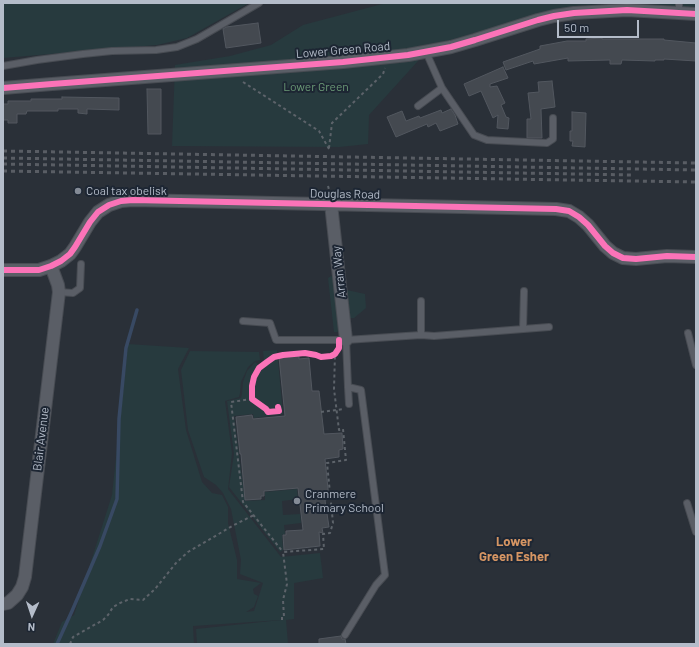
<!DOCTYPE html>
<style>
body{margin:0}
#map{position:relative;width:699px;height:647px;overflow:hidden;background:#2a3038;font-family:Barlow,sans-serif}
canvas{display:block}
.frame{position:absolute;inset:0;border:4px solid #b4bcc9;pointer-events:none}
.north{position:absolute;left:12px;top:595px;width:40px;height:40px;-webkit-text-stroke:3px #1d2633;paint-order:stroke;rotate:183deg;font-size:11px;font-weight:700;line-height:16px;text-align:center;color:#b4bcc9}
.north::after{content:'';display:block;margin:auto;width:14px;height:18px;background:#b4bcc9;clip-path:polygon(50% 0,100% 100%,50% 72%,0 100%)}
.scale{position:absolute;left:557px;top:20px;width:82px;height:18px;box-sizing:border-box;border:2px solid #b4bcc9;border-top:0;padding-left:5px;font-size:12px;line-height:14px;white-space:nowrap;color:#b4bcc9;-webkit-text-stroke:3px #1d2633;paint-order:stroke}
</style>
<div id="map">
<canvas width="699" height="647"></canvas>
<div class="frame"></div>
<div class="north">N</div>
<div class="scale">50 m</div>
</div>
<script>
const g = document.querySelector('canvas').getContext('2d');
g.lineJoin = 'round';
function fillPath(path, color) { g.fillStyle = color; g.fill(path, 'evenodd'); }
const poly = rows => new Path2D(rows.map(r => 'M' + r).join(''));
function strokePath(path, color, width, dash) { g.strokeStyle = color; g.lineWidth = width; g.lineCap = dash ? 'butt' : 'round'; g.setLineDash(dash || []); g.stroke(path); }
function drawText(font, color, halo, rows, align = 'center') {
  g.font = font + ' Barlow,sans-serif'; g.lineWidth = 4; g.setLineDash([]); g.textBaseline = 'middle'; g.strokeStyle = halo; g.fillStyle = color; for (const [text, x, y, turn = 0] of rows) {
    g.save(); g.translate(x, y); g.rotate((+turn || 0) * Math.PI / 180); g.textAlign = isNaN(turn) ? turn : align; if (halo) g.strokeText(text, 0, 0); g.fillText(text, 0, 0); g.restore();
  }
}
const green = poly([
 [3,3,249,3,187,38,157,45,3,58],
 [386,3,620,3,574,6,446,41,418,46,418,61,369,115,368,144,339,147,172,146,175,65,230,56,271,45,303,25],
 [637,3,696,3,696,8],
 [333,275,344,276,347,290,365,294,366,308,354,318,349,318,342,332,334,332,328,278],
 [128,344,189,348,178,369,186,430,202,482,212,493,222,495,228,507,228,523,237,560,237,579,261,583,253,589,254,594,258,596,254,607,246,612,254,611,263,583,240,574,241,560,231,509,223,493,216,485,204,477,188,430,181,370,190,351,259,352,260,360,255,361,248,367,241,382,240,393,239,397,225,401,232,453,228,489,281,557,320,553,323,578,294,583,294,619,286,620,288,644,197,644,196,629,281,620,193,626,194,644,53,644,62,622,74,615,112,495],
 [277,350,283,414,254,418,253,414,234,416,245,501,265,500,265,492,297,489,298,499,282,501,283,515,300,514,301,523,284,525,285,534,282,535,283,550,280,552,229,487,234,454,227,401,241,398,242,394,243,382,247,371,255,362,259,365,264,361,263,351]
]);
const stream = poly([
 [57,644,72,611,100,546,117,499,119,419,126,348,137,310]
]);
const building = poly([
 [258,23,261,43,226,48,223,29,226,27,258,23],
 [602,38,602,39,664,39,664,40,696,43,696,61,664,59,664,60,655,60,655,61,622,60,621,64,610,64,610,60,568,61,568,58,534,64,533,61,506,70,503,62,540,49,540,46,567,41,586,41,586,39,602,38],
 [503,67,508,78,490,84,490,87,497,86,505,103,501,105,506,117,509,118,508,129,497,128,498,115,493,118,481,91,469,96,464,84,503,67],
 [552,81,555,107,541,109,542,138,527,138,527,119,531,119,528,93,539,92,538,82,552,81],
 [147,89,161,89,161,134,148,134,147,89],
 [62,97,119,98,119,110,87,109,87,114,78,113,78,109,58,109,58,111,27,111,26,114,17,114,17,123,8,123,8,120,3,120,3,104,8,104,8,101,31,101,31,99,62,99,62,97],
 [451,109,455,115,458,124,440,131,436,123,428,127,427,124,396,137,387,117,402,111,406,121,419,116,420,118,441,110,442,113,451,109],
 [572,112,586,113,585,147,572,146,573,141,570,141,570,131,572,131,572,112],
 [299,355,299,359,309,358,312,391,319,391,324,434,342,433,343,449,339,450,339,457,325,459,329,499,325,500,329,527,322,528,323,533,319,532,320,546,284,550,283,535,286,535,286,531,303,530,298,488,264,491,264,496,261,496,261,499,245,500,241,454,240,454,236,417,252,415,253,419,285,416,279,357,299,355],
 [341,636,342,639,345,639,346,644,319,644,319,639,341,636]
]);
const path = poly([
 [243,82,319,131,329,149],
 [329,148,332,123,383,74,385,68],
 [328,186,330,193],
 [252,399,231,402,243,502,283,552],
 [321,412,344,409],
 [282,620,282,617,284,617,283,600,287,584,283,552,324,549,323,534,330,533,333,523,327,463,346,460,343,429,339,430,334,389,335,354],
 [70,644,73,637,103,620,108,615,113,607,120,603,130,599,143,600,155,589,176,563,188,552,234,525,254,515]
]);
const service = poly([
 [679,13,679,3],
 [426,52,442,88,474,135,487,140,547,143,553,139,553,118],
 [3,66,37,60,83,54,112,51,156,50,177,47,197,39,259,3],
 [418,106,442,88],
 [59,292,73,293,80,288,81,264],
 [243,321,270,323,276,340,346,340,421,335,434,336,549,327],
 [523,329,524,291],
 [688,333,696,365],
 [421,335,421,301],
 [348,387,349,404],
 [687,503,696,532],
 [345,635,376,585,385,575,361,390,348,387,346,340]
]);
const minor = poly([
 [3,88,52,84,343,62,408,55,451,47,475,40,538,20,554,16,574,13,627,10,696,14],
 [331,204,346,340],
 [3,270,39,270,51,266,61,261,70,254,75,247,90,222,98,212,109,205,121,201,133,200,556,209,569,211,579,217,588,225,605,246,613,253,623,258,636,259,667,256,696,257],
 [3,604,8,603,17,595,22,587,25,577,59,292,58,285,51,266]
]);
const rail = poly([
 [3,151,696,163],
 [3,158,696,170],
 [3,164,634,175],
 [3,171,696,182]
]);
const cycleway = poly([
 [3,88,52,84,343,62,408,55,451,47,475,40,538,20,554,16,574,13,627,10,696,14],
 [3,270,39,270,51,266,61,261,70,254,75,247,90,222,98,212,109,205,121,201,133,200,556,209,569,211,579,217,588,225,605,246,613,253,623,258,636,259,667,256,696,257],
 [278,407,279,411,268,412,266,409,252,399,252,386,254,377,259,368,267,362,274,357,283,355,305,353,316,355,321,357,331,356,335,354,339,348,339,340]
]);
const markers = [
 [78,191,4,"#848b96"],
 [297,501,4,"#848b96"]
];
const streetNames = [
 ["Lower Green Road",343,50,-5],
 ["Douglas Road",345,194,1],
 ["Arran Way",339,272,-96],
 ["Blair Avenue",41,439,-83]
];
const parkNames = [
 ["Lower Green",316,87]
];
const poiNames = [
 ["Coal tax obelisk",86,191],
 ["Cranmere",305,494],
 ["Primary School",305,508]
];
const neighbourhoodNames = [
 ["Lower",514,542],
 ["Green Esher",514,557]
];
fillPath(green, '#273a3e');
strokePath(stream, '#384963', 3.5);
fillPath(building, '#444950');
strokePath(building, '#52575f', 1);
strokePath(service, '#484c53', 8);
strokePath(minor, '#484c53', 14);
strokePath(path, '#5d636a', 2, [3, 3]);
strokePath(service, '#5a5e66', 6);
strokePath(minor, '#5a5e66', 12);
strokePath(rail, '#595d64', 3, [4, 4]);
strokePath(cycleway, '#fb73b8', 6);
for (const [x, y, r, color] of markers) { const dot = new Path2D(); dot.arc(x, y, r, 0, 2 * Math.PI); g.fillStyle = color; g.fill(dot); strokePath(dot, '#1d2633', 1.5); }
drawText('12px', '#b4bcc9', '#1d2633', streetNames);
drawText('12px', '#6b9a76', '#1d2633', parkNames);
drawText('12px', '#b4bcc9', '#1d2633', poiNames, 'left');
drawText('bold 13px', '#d59563', '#1d2633', neighbourhoodNames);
</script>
